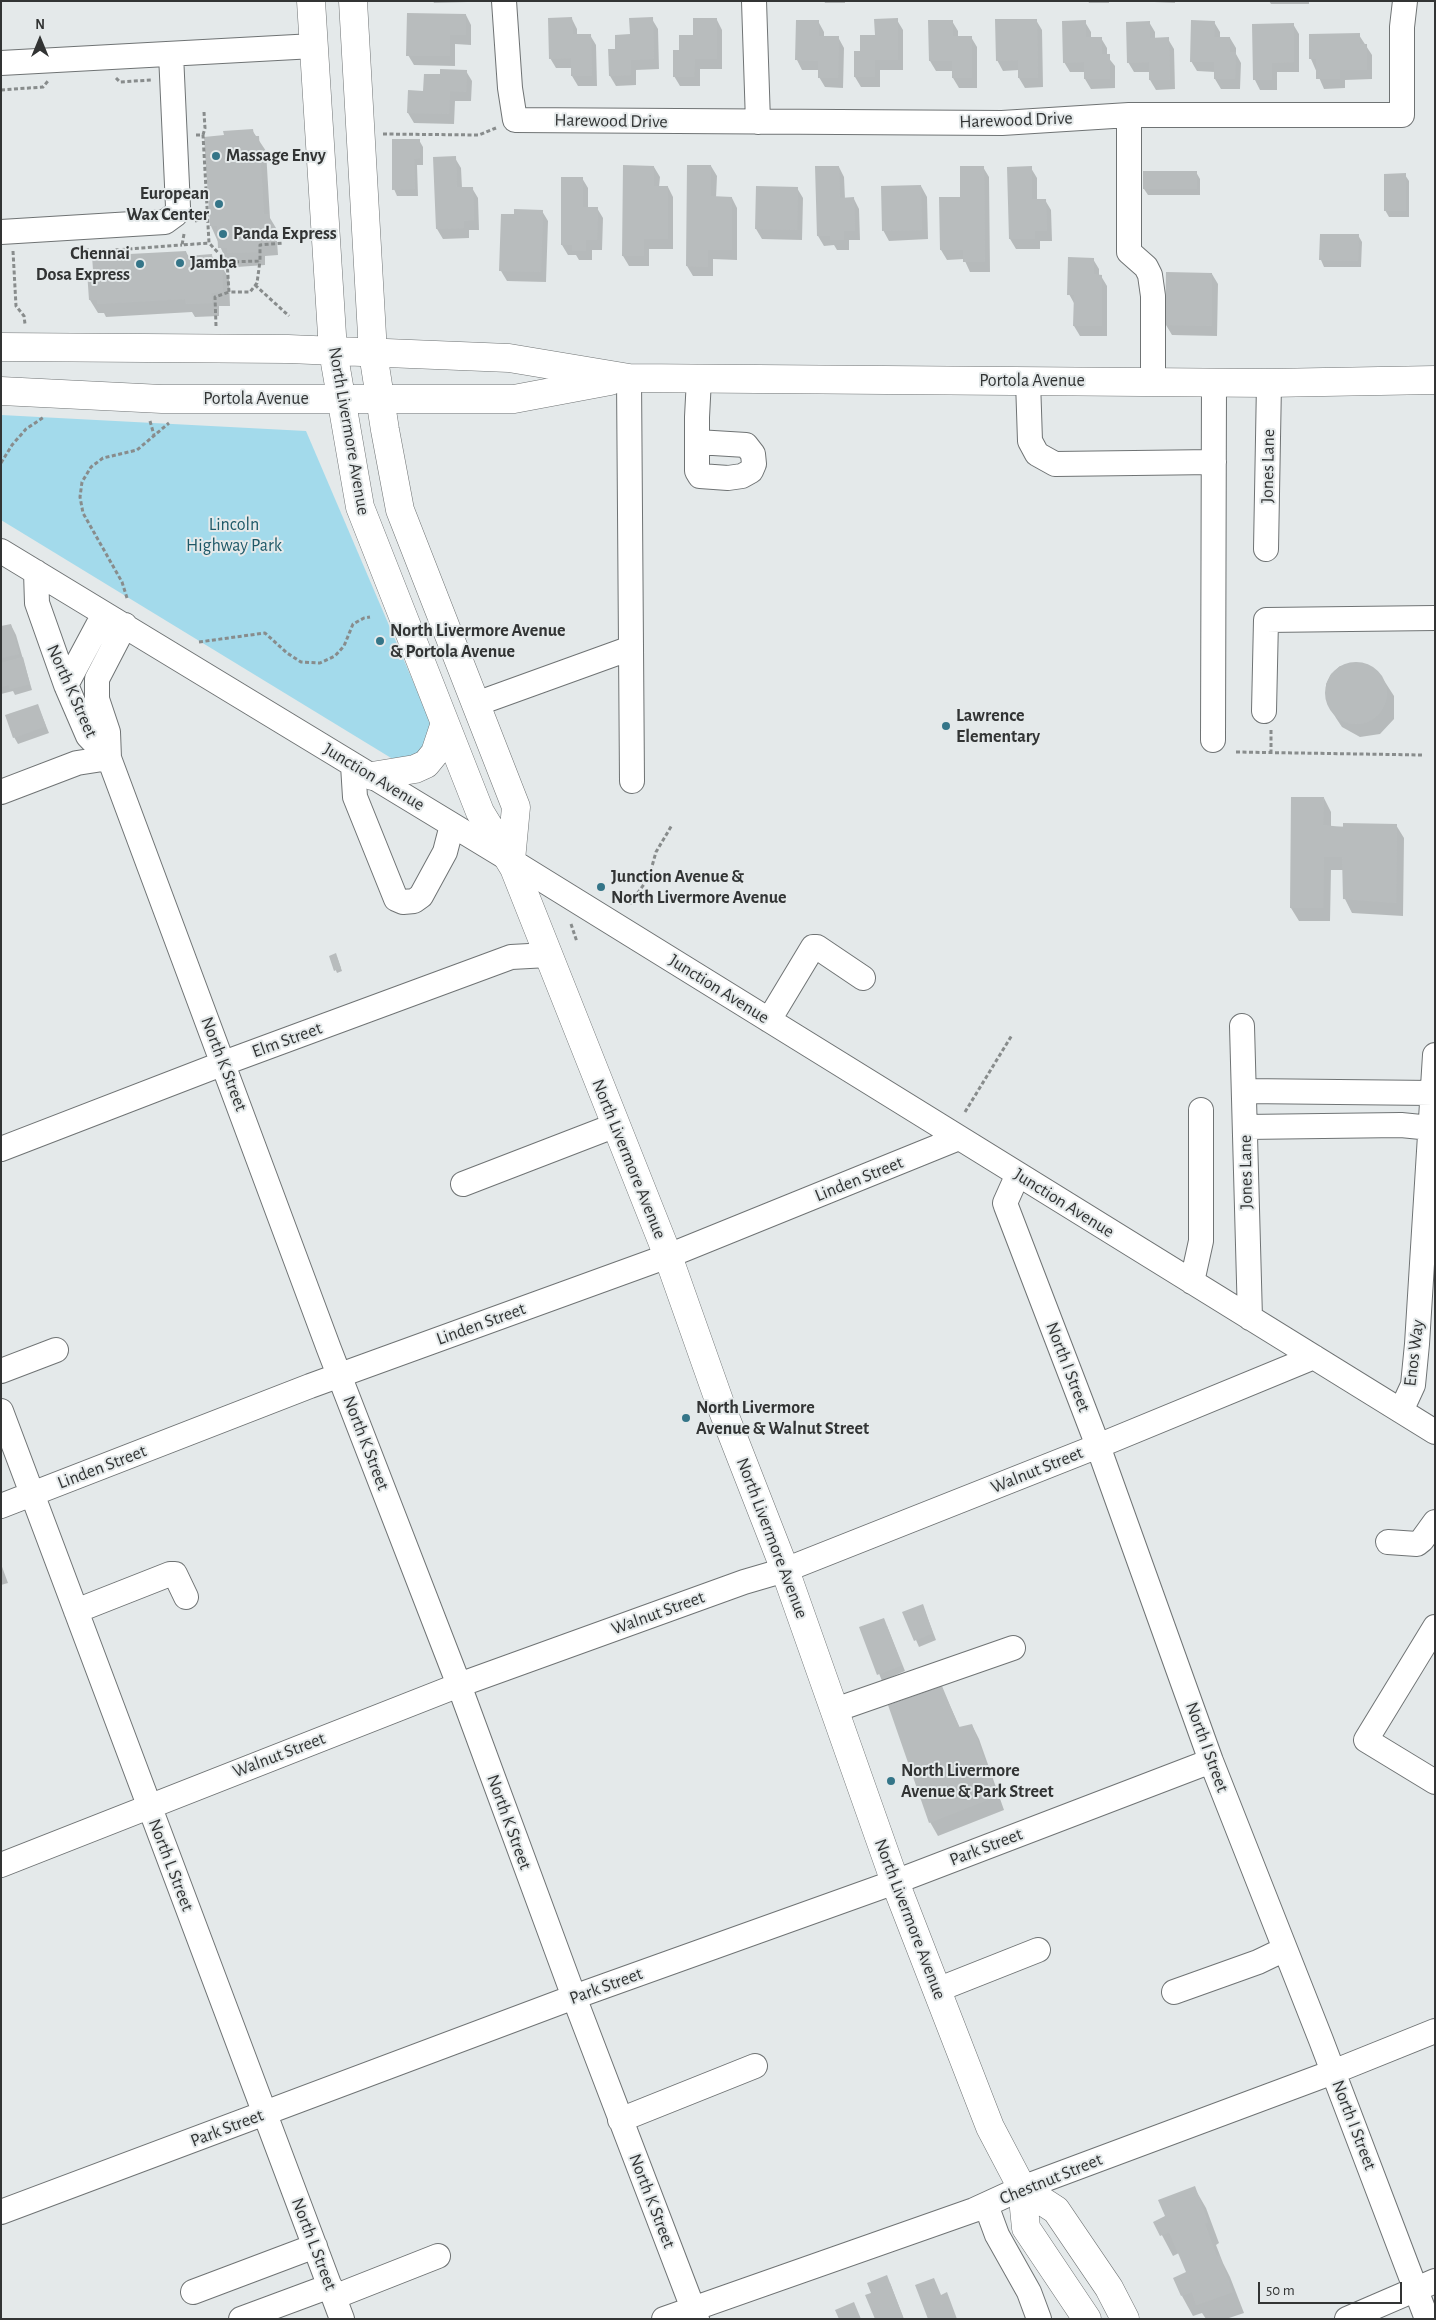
<!DOCTYPE html>
<style>
body{margin:0}
#map{position:relative;width:1436px;height:2320px;overflow:hidden;background:#e4e9ea;font-family:"Alegreya Sans",sans-serif}
canvas{display:block}
.frame{position:absolute;inset:0;border:2px solid #323434;pointer-events:none}
.north{position:absolute;left:15px;top:15px;width:50px;height:50px;-webkit-text-stroke:4px #e4e9ea;paint-order:stroke;rotate:0deg;font-size:14px;font-weight:700;line-height:20px;text-align:center;color:#323434}
.north::after{content:'';display:block;margin:auto;width:18px;height:22px;background:#323434;clip-path:polygon(50% 0,100% 100%,50% 72%,0 100%)}
.scale{position:absolute;left:1258px;top:2282px;width:144px;height:22px;box-sizing:border-box;border:2px solid #323434;border-top:0;padding-left:6px;font-size:15px;line-height:18px;white-space:nowrap;color:#323434;-webkit-text-stroke:4px #e4e9ea;paint-order:stroke}
</style>
<div id="map">
<canvas width="1436" height="2320"></canvas>
<div class="frame"></div>
<div class="north">N</div>
<div class="scale">50 m</div>
</div>
<script>
const g = document.querySelector('canvas').getContext('2d');
g.lineJoin = 'round';
function fillPath(path, color) { g.fillStyle = color; g.fill(path, 'evenodd'); }
const poly = rows => new Path2D(rows.map(r => 'M' + r).join(''));
function strokePath(path, color, width, dash) { g.strokeStyle = color; g.lineWidth = width; g.lineCap = dash ? 'butt' : 'round'; g.setLineDash(dash || []); g.stroke(path); }
function drawText(font, color, halo, rows, align = 'center') {
  g.font = font + ' "Alegreya Sans",sans-serif'; g.lineWidth = 4; g.setLineDash([]); g.textBaseline = 'middle'; g.strokeStyle = halo; g.fillStyle = color; for (const [text, x, y, turn = 0] of rows) {
    g.save(); g.translate(x, y); g.rotate((+turn || 0) * Math.PI / 180); g.textAlign = isNaN(turn) ? turn : align; if (halo) g.strokeText(text, 0, 0); g.fillText(text, 0, 0); g.restore();
  }
}
const green = poly([
 [1,415,306,431,441,747,419,775,1,520]
]);
const shadow = poly([
 [433,1,468,1,468,2,434,3],
 [824,1,845,1,845,3,825,3],
 [1088,1,1109,1,1109,3,1089,3],
 [1133,1,1175,1,1175,3],
 [1269,1,1309,1,1309,4,1271,4],
 [466,15,471,25,471,45,455,44,455,66,414,65,408,55],
 [572,19,577,29,577,35,590,35,596,45,597,86,578,86,572,76,572,68,556,68,550,58],
 [652,19,658,29,659,69,636,70,636,85,616,86,610,76,616,50],
 [717,20,722,30,722,69,700,69,700,86,680,86,674,76,680,51,694,36],
 [897,20,903,30,903,70,880,70,880,87,861,87,855,77,855,52,861,52,876,36],
 [1036,20,1042,30,1043,87,1025,88,1019,78,1019,70,1003,71,997,60],
 [797,21,818,21,824,32,824,37,838,37,844,48,843,88,825,87,819,77,820,70,802,70,797,60],
 [952,21,958,31,958,37,971,37,977,47,977,88,959,88,953,78,953,71,936,71,930,61],
 [1085,22,1091,32,1091,38,1101,38,1107,48,1107,56,1115,66,1115,88,1091,89,1085,79,1085,72,1070,72,1064,62],
 [1149,22,1155,32,1155,39,1168,39,1174,49,1175,89,1156,90,1150,80,1150,72,1134,72,1128,62],
 [1214,22,1220,32,1220,38,1230,38,1236,48,1236,54,1241,63,1240,89,1221,89,1215,79,1215,72,1197,71,1191,61],
 [1293,24,1299,34,1299,72,1277,72,1277,90,1260,90,1255,80],
 [1359,35,1372,55,1372,79,1345,80,1345,88,1324,89,1311,59],
 [466,71,472,81,471,101,455,101,454,124,414,123,408,113,424,92,441,76],
 [252,130,266,151,270,218,276,228,278,255,265,256,265,265,237,267,233,261,227,262,211,226],
 [419,140,423,147,423,165,417,165,418,196,397,196,394,189],
 [455,158,461,168,462,188,472,188,478,198,479,230,469,230,469,238,443,239,437,229],
 [711,166,717,176,716,198,732,198,737,208,737,260,713,259,713,276,693,276,687,266],
 [654,167,660,177,659,187,668,187,673,197,673,249,649,249,649,266,629,266,623,256],
 [839,167,844,177,845,199,854,199,859,209,860,240,849,240,849,250,837,250,834,245,824,246,818,236],
 [983,167,989,177,990,272,970,272,964,259,947,260,941,250,962,198],
 [1008,168,1031,168,1037,178,1037,200,1045,200,1051,210,1052,241,1040,241,1040,249,1016,249,1010,239],
 [1196,172,1200,179,1200,195,1148,195,1144,189],
 [1405,175,1409,181,1409,217,1389,217,1385,210],
 [582,178,588,188,588,208,597,208,603,218,602,250,592,250,592,260,579,260,576,255,568,255,562,245],
 [921,186,927,197,928,239,889,241,883,230],
 [797,188,803,198,802,240,762,239,756,229],
 [542,211,548,221,546,282,507,281,501,271,515,215],
 [1321,235,1358,235,1362,242,1361,267,1324,267,1321,260],
 [186,252,189,257,212,256,217,266,221,265,229,279,230,306,219,306,219,316,195,317,192,312,106,317,104,313,98,313,90,300],
 [1093,259,1099,269,1099,276,1101,276,1107,286,1107,336,1080,336,1074,326,1075,305,1069,294],
 [1212,274,1218,284,1217,336,1172,335,1166,325],
 [11,625,16,635,32,690,15,695,13,691,1,694,1,628],
 [1362,663,1369,666,1385,682,1394,696,1394,719,1380,734,1360,737,1342,727,1336,718,1328,704,1326,684,1331,674,1340,666],
 [38,706,49,733,18,744,14,737],
 [1324,798,1331,812,1331,827,1396,825,1404,838,1403,916,1352,913,1345,899,1344,870,1331,870,1330,921,1299,921,1291,908],
 [330,956,337,957,342,971,337,973],
 [1,1564,8,1583,1,1585],
 [923,1606,936,1640,919,1647,904,1612],
 [887,1626,905,1671,882,1681,861,1628],
 [942,1688,960,1728,972,1725,979,1739,1004,1810,938,1836,930,1822],
 [1194,2187,1206,2208,1219,2243,1216,2245,1223,2263,1230,2277,1244,2313,1226,2319,1206,2319,1202,2313,1193,2316,1182,2296,1188,2273,1179,2253,1173,2256,1155,2222,1167,2217],
 [890,2283,904,2319,876,2319]
]);
const building = poly([
 [407,13,466,14,466,35,450,35,450,56,406,56],
 [572,17,573,34,591,34,592,76,571,76,571,58,549,59,548,18],
 [653,17,654,59,631,60,631,75,609,76,608,49,615,49,615,35,630,34,629,18],
 [693,18,717,18,717,59,695,59,694,77,673,77,673,50,679,50,679,35,693,35],
 [898,18,898,60,875,60,875,77,854,77,854,51,860,51,860,35,875,35,874,19],
 [995,19,1037,19,1038,78,1018,78,1018,60,996,61],
 [796,20,819,20,819,36,839,36,838,78,818,78,818,61,795,60],
 [928,20,953,20,953,36,972,36,972,78,952,78,952,61,929,61],
 [1086,20,1086,37,1102,37,1102,54,1110,54,1110,79,1084,79,1084,62,1063,63,1062,21],
 [1191,20,1215,21,1214,37,1230,37,1230,52,1236,52,1235,79,1214,79,1214,62,1190,62],
 [1150,21,1150,38,1169,37,1170,80,1149,80,1149,62,1127,63,1126,22],
 [1294,23,1294,62,1272,63,1272,80,1253,80,1252,24],
 [1360,33,1360,44,1367,44,1367,70,1340,70,1340,79,1316,79,1316,59,1309,59,1309,34],
 [440,69,467,70,466,92,450,91,449,114,407,113,408,90,423,91,424,74,440,74],
 [253,129,254,136,259,136,264,214,269,214,271,242,258,243,258,252,227,253,227,248,218,248,217,226,210,226,204,137,224,135,223,131],
 [392,139,420,139,420,158,414,159,415,189,392,190],
 [456,156,457,187,473,187,474,220,464,221,464,228,436,229,433,157],
 [623,165,654,166,654,186,668,186,668,239,644,239,644,256,622,256],
 [687,165,711,165,711,196,732,197,732,250,708,250,708,267,686,266],
 [815,166,839,166,840,198,854,197,855,231,844,231,844,240,830,240,830,236,817,236],
 [960,166,984,166,985,262,963,262,963,250,940,250,939,197,960,197],
 [1032,166,1032,199,1046,199,1047,231,1035,231,1035,239,1009,239,1007,167],
 [1143,171,1197,171,1197,189,1143,189],
 [1406,173,1406,211,1384,211,1384,174],
 [561,177,583,177,583,207,598,207,597,240,586,240,586,251,572,251,572,245,561,245],
 [921,185,922,230,882,231,881,186],
 [756,186,798,187,797,230,755,229],
 [514,209,543,210,541,272,499,271,501,214,514,214],
 [1320,234,1359,234,1358,261,1319,260],
 [186,251,187,256,212,254,213,265,222,264,223,292,211,293,212,303,186,304,185,299,97,304,97,300,89,300,87,271,93,270,92,256],
 [1068,257,1094,258,1094,274,1102,275,1102,326,1073,326,1074,295,1067,295],
 [1166,272,1212,273,1212,326,1165,325],
 [11,624,19,654,1,658,1,626],
 [23,657,30,684,10,689,9,685,1,687,1,663],
 '1325 693a31 31 0 1 1 62 0a31 31 0 1 1-62 0Z',
 [38,704,46,726,13,738,5,715],
 [1291,797,1324,797,1323,825,1343,827,1343,823,1397,824,1396,903,1343,899,1342,857,1324,857,1323,908,1290,908],
 [336,953,341,968,334,971,329,956],
 [923,1604,933,1633,914,1641,902,1612],
 [884,1618,902,1665,877,1675,859,1627],
 [942,1686,959,1727,972,1724,997,1796,929,1823,888,1705],
 [1195,2186,1208,2222,1205,2224,1217,2257,1219,2255,1233,2292,1196,2305,1192,2292,1181,2296,1173,2278,1186,2272,1169,2232,1160,2236,1153,2222,1165,2216,1158,2200],
 [887,2275,903,2317,898,2319,875,2319,865,2295,871,2293,867,2283],
 [934,2278,941,2295,947,2292,957,2319,928,2319,915,2285],
 [854,2302,861,2319,839,2319,835,2310]
]);
const path = poly([
 [116,78,120,82,151,80],
 [1,90,43,87,48,81],
 [383,134,479,135,496,128],
 [196,135,203,135,209,243,227,262,260,261,260,245,284,243],
 [203,135,205,128,204,112],
 [195,221,207,218],
 [184,234,182,245,209,243],
 [87,248,87,252,182,245],
 [13,251,16,306,24,316,25,324],
 [227,262,229,292,250,292,257,283,260,261],
 [255,285,289,316],
 [216,326,215,297,229,292],
 [150,421,154,435],
 [1,463,12,445,26,429,44,417],
 [127,598,122,582,83,513,80,497,82,482,91,467,103,458,137,450,169,423],
 [199,642,265,633,287,653,301,662,320,663,335,656,344,646,353,624,364,618,370,617],
 [1271,730,1271,753],
 [1236,752,1423,755],
 [630,904,649,877,656,852,672,825],
 [571,924,577,942],
 [965,1112,1012,1035]
]);
const minor = poly([
 [504,1,510,88,515,120,1002,123,1129,115,1402,115,1402,27,1405,1],
 [754,1,758,122],
 [1,63,314,46],
 [1129,115,1129,252,1146,267,1150,275,1153,296,1153,381],
 [1,232,165,222,176,214,178,207,171,54],
 [629,378,632,781],
 [1028,381,1030,441,1037,454,1055,464,1214,462],
 [697,442,746,445,753,454,754,464,751,471,742,476,728,478,700,476,697,471,697,417,699,379],
 [1266,549,1269,383],
 [1,551,520,866,1435,1432],
 [36,572,37,603,66,685,88,736,109,758,329,1349,459,1685,574,1997,697,2319],
 [66,685,104,614],
 [476,704,631,648],
 [1264,711,1266,620,1435,618],
 [1213,740,1214,382],
 [109,758,108,732,97,699,97,679,125,625],
 [353,765,355,797,396,899,403,902,414,901,421,896,445,852,452,825],
 [1,792,77,763,109,758],
 [769,1020,813,947,817,947,863,978],
 [1242,1026,1250,1318],
 [1244,1091,1433,1093],
 [1245,1127,1401,1125,1431,1128],
 [1,1149,224,1063,511,957,548,955],
 [1018,1174,1005,1203,1006,1206,1098,1446,1211,1761,1321,2040,1427,2319],
 [463,1184,616,1125],
 [1192,1282,1201,1241,1201,1110],
 [1,1371,56,1350],
 [1,1411,342,2319],
 [1401,1411,1413,1385,1417,1344,1435,1055],
 [1,1506,310,1386,668,1256,959,1138],
 [1388,1542,1417,1544,1422,1540,1435,1522],
 [76,1611,170,1574,175,1574,186,1597],
 [1435,1627,1366,1740,1435,1782],
 [835,1710,1013,1648],
 [1,1865,459,1685,744,1582,785,1570,1098,1446,1314,1357],
 [937,1990,1038,1950],
 [1174,1992,1258,1962,1285,1949],
 [620,2120,755,2066],
 [986,2205,997,2235,1029,2292,1039,2319],
 [1,2212,574,1997,895,1882,1211,1761],
 [193,2292,315,2246],
 [334,2297,438,2256],
 [241,2319,330,2286],
 [664,2319,974,2210,1022,2188,1333,2072,1435,2031],
 [1347,2319,1435,2281]
]);
const major = poly([
 [311,1,333,351,360,507,480,812,514,868,668,1256,721,1406,785,1570,895,1882,990,2127,1022,2188,1026,2228,1087,2319],
 [353,1,373,353,385,430,400,510,516,807,511,860],
 [1,347,288,349,509,358,629,378,1269,383,1435,380],
 [1,391,162,399,514,399,610,381],
 [372,776,415,769,426,764,435,753,445,723],
 [1022,2188,1056,2210,1109,2288,1125,2319]
]);
const markers = [
 [216,156,5,"#347588"],
 [219,204,5,"#347588"],
 [223,234,5,"#347588"],
 [180,263,5,"#347588"],
 [140,264,5,"#347588"],
 [380,641,5,"#347588"],
 [946,726,5,"#347588"],
 [601,887,5,"#347588"],
 [686,1418,5,"#347588"],
 [891,1781,5,"#347588"]
];
const streetNames = [
 ["Harewood Drive",1016,120,-2],
 ["Harewood Drive",611,121,1],
 ["Portola Avenue",1032,381],
 ["Portola Avenue",256,399],
 ["North Livermore Avenue",349,431,80],
 ["Jones Lane",1268,466,-89],
 ["North K Street",72,691,66],
 ["Junction Avenue",374,777,31],
 ["Junction Avenue",719,989,32],
 ["Elm Street",287,1040,-20],
 ["North K Street",224,1064,69],
 ["North Livermore Avenue",629,1159,68],
 ["Jones Lane",1246,1172,-91],
 ["Linden Street",859,1179,-22],
 ["Junction Avenue",1064,1203,32],
 ["Linden Street",481,1324,-20],
 ["Enos Way",1414,1353,-83],
 ["North I Street",1068,1367,69],
 ["North K Street",366,1443,69],
 ["Linden Street",102,1467,-21],
 ["Walnut Street",1037,1470,-22],
 ["North Livermore Avenue",772,1538,69],
 ["Walnut Street",658,1613,-20],
 ["North I Street",1207,1747,70],
 ["Walnut Street",279,1755,-21],
 ["North K Street",509,1822,70],
 ["Park Street",986,1847,-21],
 ["North L Street",171,1865,69],
 ["North Livermore Avenue",910,1919,69],
 ["Park Street",606,1986,-20],
 ["North I Street",1354,2125,69],
 ["Park Street",227,2128,-21],
 ["Chestnut Street",1051,2179,-22],
 ["North K Street",652,2201,69],
 ["North L Street",314,2244,69]
];
const poiNames = [
 ["Massage Envy",226,156],
 ["European",209,194,"right"],
 ["Wax Center",209,215,"right"],
 ["Panda Express",233,234],
 ["Chennai",130,254,"right"],
 ["Dosa Express",130,275,"right"],
 ["Jamba",190,263],
 ["North Livermore Avenue",390,631],
 ["& Portola Avenue",390,652],
 ["Lawrence",956,716],
 ["Elementary",956,737],
 ["Junction Avenue &",611,877],
 ["North Livermore Avenue",611,898],
 ["North Livermore",696,1408],
 ["Avenue & Walnut Street",696,1429],
 ["North Livermore",901,1771],
 ["Avenue & Park Street",901,1792]
];
const parkNames = [
 ["Lincoln",234,525],
 ["Highway Park",234,546]
];
fillPath(green, '#a3daeb');
fillPath(shadow, '#0003');
fillPath(building, '#b8bcbd');
strokePath(minor, '#6f7374', 26);
strokePath(major, '#6f7374', 29);
strokePath(path, '#888c8c', 3, [4, 2.5]);
strokePath(minor, '#fff', 24);
strokePath(major, '#fff', 28);
for (const [x, y, r, color] of markers) { const dot = new Path2D(); dot.arc(x, y, r, 0, 2 * Math.PI); g.fillStyle = color; g.fill(dot); strokePath(dot, '#e4e9ea', 2); }
drawText('18px', '#323434', '#e4e9ea', streetNames);
drawText('bold 18px', '#323434', '#e4e9ea', poiNames, 'left');
drawText('18px', '#1e5867', '#e4e9ea', parkNames);
</script>
